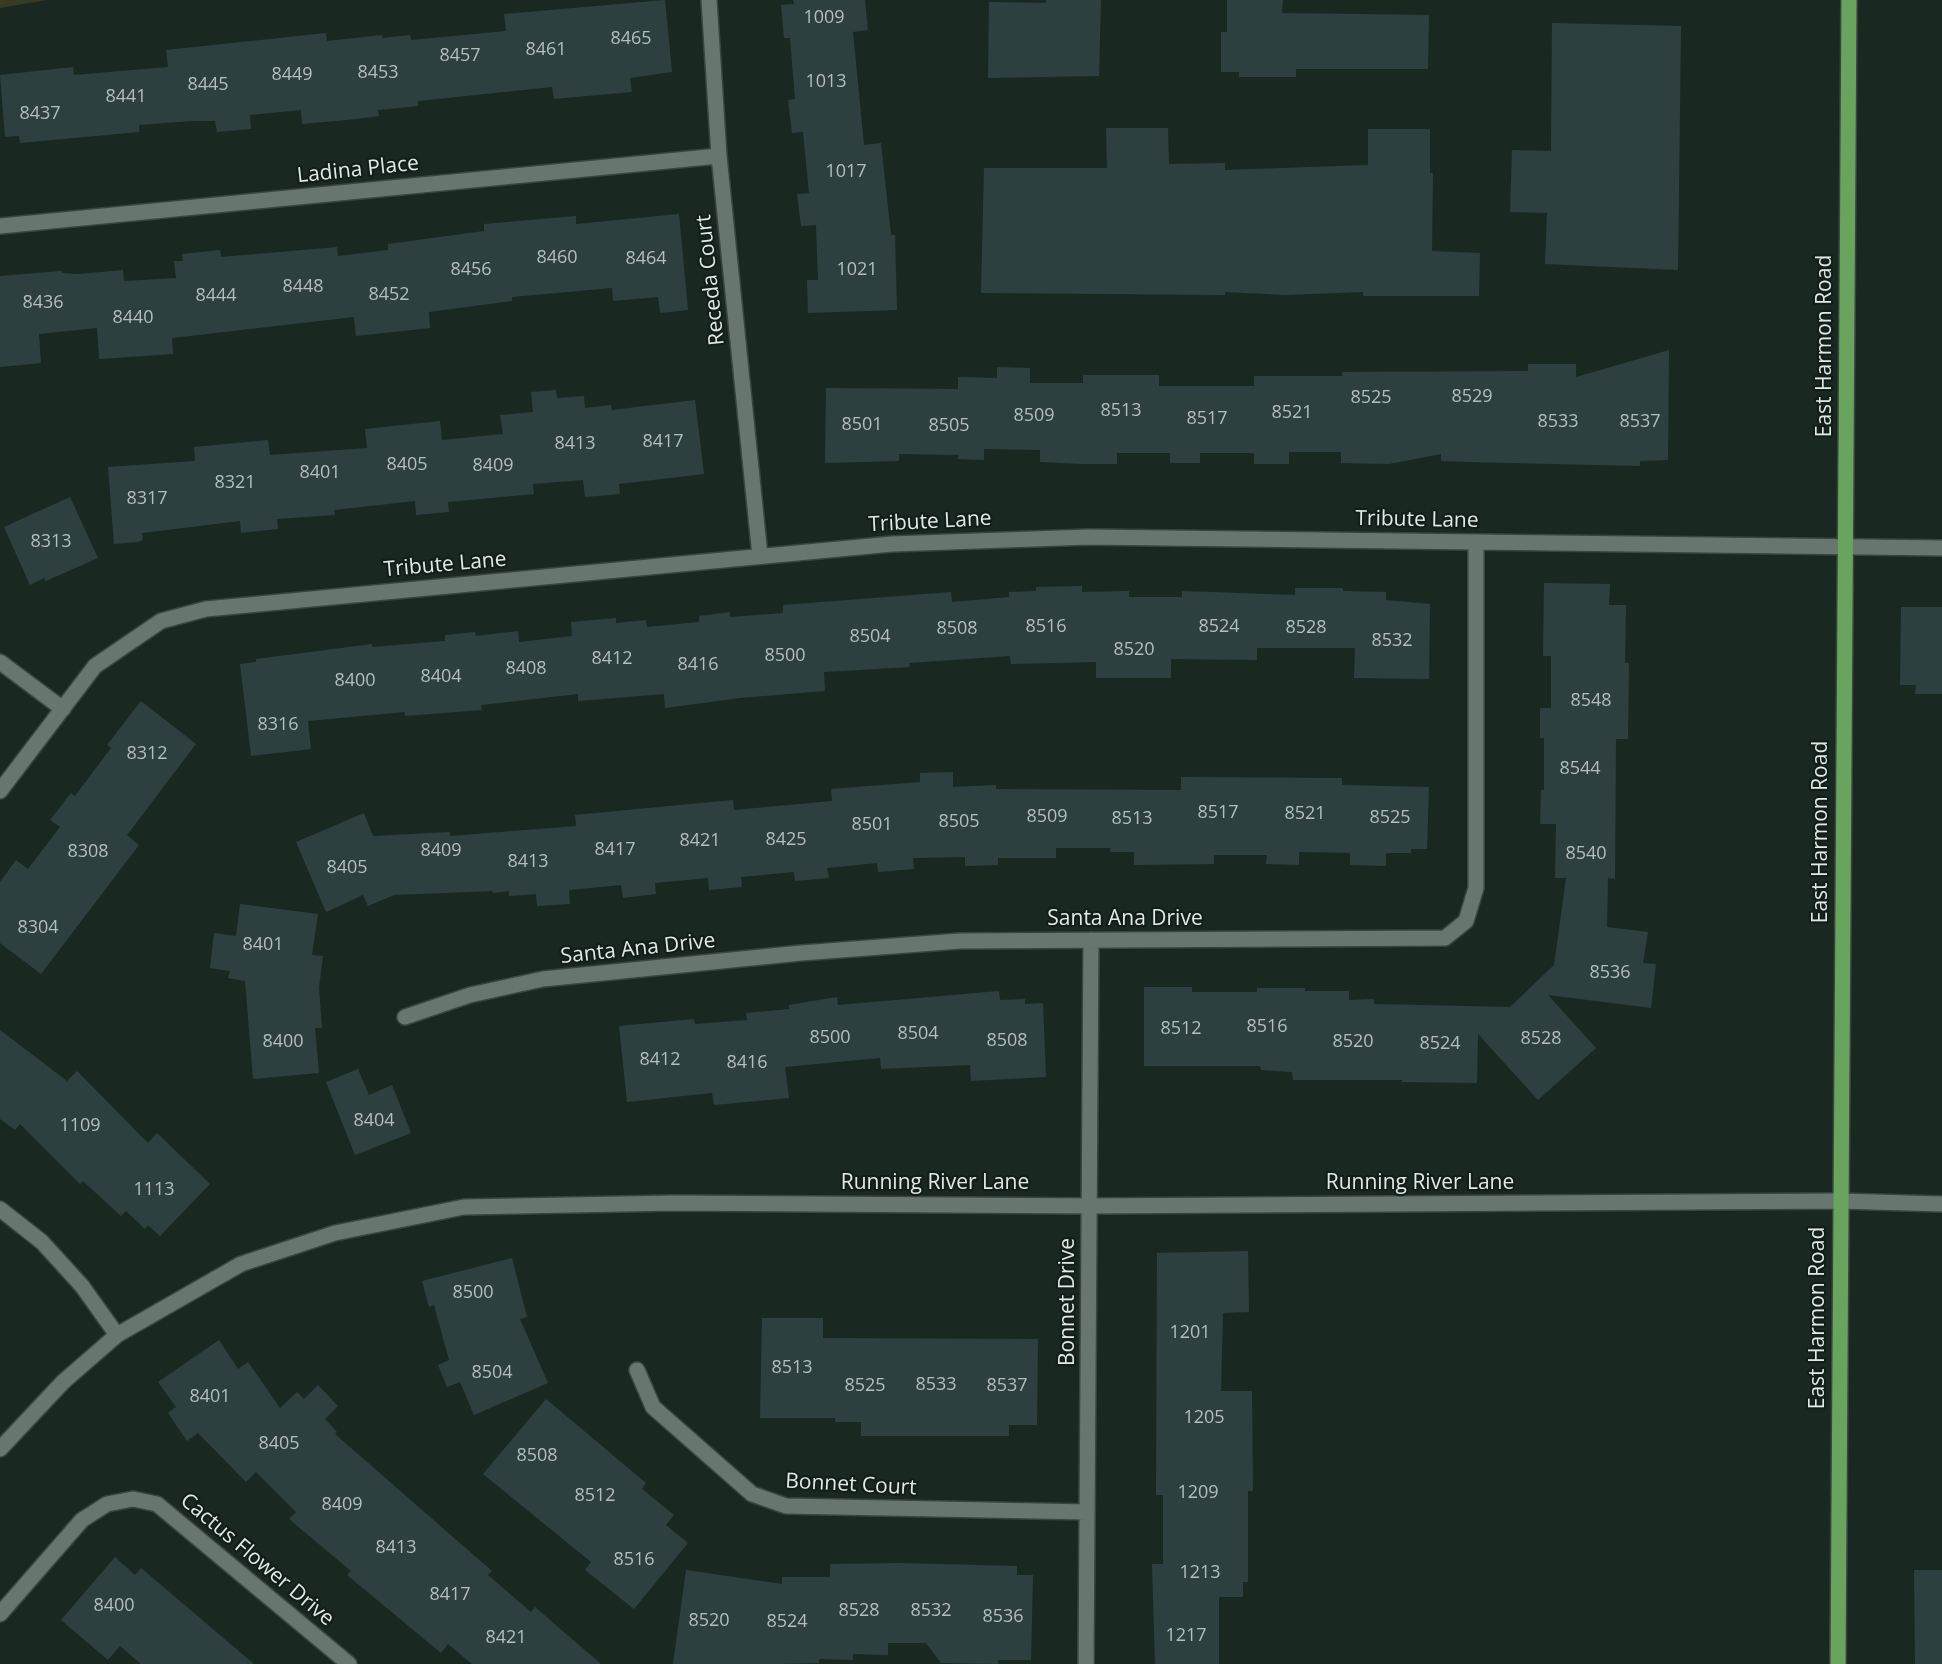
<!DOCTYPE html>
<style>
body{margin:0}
canvas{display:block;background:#1a2822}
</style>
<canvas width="1942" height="1664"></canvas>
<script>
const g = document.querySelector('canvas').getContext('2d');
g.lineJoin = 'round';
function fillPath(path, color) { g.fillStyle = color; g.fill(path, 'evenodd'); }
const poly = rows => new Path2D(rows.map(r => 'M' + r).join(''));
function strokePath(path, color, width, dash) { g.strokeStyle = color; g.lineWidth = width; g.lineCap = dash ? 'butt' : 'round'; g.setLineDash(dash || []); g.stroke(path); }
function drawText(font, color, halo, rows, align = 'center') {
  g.font = font + ' "Open Sans",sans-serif'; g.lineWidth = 4.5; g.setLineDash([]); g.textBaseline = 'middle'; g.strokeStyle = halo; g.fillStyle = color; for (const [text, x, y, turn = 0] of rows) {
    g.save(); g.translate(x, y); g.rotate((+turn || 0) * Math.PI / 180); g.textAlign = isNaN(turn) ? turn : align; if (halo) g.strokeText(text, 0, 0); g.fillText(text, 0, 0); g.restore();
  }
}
const green = poly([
 [0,0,47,0,0,8]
]);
const building = poly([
 [665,0,672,72,630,78,632,92,554,99,552,87,418,101,418,106,378,110,379,116,347,120,302,124,301,110,250,115,251,129,217,132,215,121,191,121,139,125,139,132,20,143,19,136,5,137,0,75,73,67,74,75,168,67,166,50,326,33,327,41,382,35,382,38,410,35,411,40,506,31,504,14],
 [793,0,865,0,868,30,853,32,864,145,881,143,891,235,895,235,897,310,808,313,807,280,818,280,816,225,801,226,797,194,809,193,803,132,792,133,788,100,795,99,790,38,784,38,781,5,794,4],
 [1046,0,1101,0,1099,76,988,78,989,2,1046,3],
 [1227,0,1283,0,1282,13,1429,15,1428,69,1296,69,1296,77,1239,77,1239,72,1221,72,1221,32,1227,32],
 [1552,23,1681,26,1678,270,1545,264,1547,213,1510,212,1512,150,1551,151],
 [1106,128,1168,128,1169,164,1225,163,1225,170,1368,165,1368,129,1430,129,1430,173,1433,173,1432,251,1480,253,1479,296,1363,296,1363,292,1286,295,1225,292,1225,295,981,293,984,168,1107,168],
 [679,214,688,310,660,313,658,297,613,301,612,288,512,297,512,301,429,312,430,328,356,336,354,317,172,338,173,354,99,359,97,328,39,334,41,363,0,367,0,276,62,271,62,273,78,274,123,270,124,281,176,278,174,261,183,261,182,254,220,250,221,257,337,247,338,256,388,250,388,244,484,231,484,224,576,216,576,224],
 [1669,350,1668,460,1640,461,1640,466,1468,462,1441,461,1441,454,1389,464,1341,463,1341,452,1289,452,1289,464,1254,464,1254,453,1200,453,1200,463,1170,463,1170,453,1117,453,1117,464,1083,464,1040,462,1040,450,984,449,984,460,958,459,959,455,899,454,899,461,825,463,826,388,958,389,958,377,997,378,997,367,1030,368,1030,383,1083,383,1083,375,1159,375,1159,386,1254,386,1254,376,1342,376,1342,372,1528,371,1528,364,1576,364,1576,377],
 [556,390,557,398,584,396,585,408,611,405,612,410,695,400,704,474,619,484,620,494,585,497,583,480,533,484,534,494,448,502,449,512,416,515,415,501,334,510,335,515,277,519,278,529,241,533,240,521,142,533,143,540,138,542,114,544,108,467,195,461,194,447,268,440,270,455,367,448,365,429,440,421,442,440,503,434,500,415,533,412,531,392],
 [70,497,98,558,46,581,44,578,30,585,4,527],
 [1544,583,1610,584,1609,605,1626,605,1625,663,1629,663,1628,739,1616,739,1615,879,1608,878,1607,927,1648,932,1643,963,1656,964,1651,1008,1548,995,1596,1048,1538,1100,1478,1034,1477,1083,1402,1082,1402,1080,1293,1080,1292,1072,1261,1070,1260,1066,1144,1066,1144,987,1192,987,1192,992,1257,992,1257,988,1305,988,1305,991,1349,991,1349,1000,1374,999,1374,1004,1510,1007,1554,965,1566,878,1555,878,1556,824,1540,824,1541,790,1544,790,1544,738,1540,738,1540,708,1551,708,1551,656,1543,656],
 [1082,586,1082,592,1129,591,1129,597,1182,597,1182,591,1295,595,1295,588,1343,588,1343,591,1386,592,1386,600,1430,604,1429,679,1354,678,1355,648,1257,648,1257,660,1171,659,1171,678,1096,678,1096,662,1011,664,1010,656,909,663,910,667,824,672,825,691,740,698,665,708,664,694,578,701,578,694,481,705,482,710,405,716,405,712,308,721,311,749,251,756,240,664,256,662,256,659,372,644,372,647,445,641,445,635,475,632,476,636,518,631,519,642,572,636,571,622,616,618,616,623,646,620,647,627,699,622,699,616,730,612,730,617,783,613,783,605,951,592,952,602,1009,597,1009,592,1036,591,1036,587],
 [1901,607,1942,607,1942,694,1915,694,1916,685,1900,685],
 [141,701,196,744,127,835,139,845,41,974,0,943,0,882,16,860,28,869,60,827,50,820,71,793,75,796,111,748,107,745],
 [953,772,953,787,996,785,996,789,1181,790,1181,777,1342,778,1342,785,1429,787,1427,849,1411,849,1411,853,1386,853,1386,866,1350,865,1350,853,1299,852,1299,865,1266,864,1267,855,1214,855,1214,864,1134,865,1134,852,1110,852,1110,848,1056,848,1056,858,998,858,998,865,965,866,965,857,913,858,914,869,878,872,877,863,827,868,829,878,795,881,794,872,741,877,742,887,709,890,708,878,655,883,656,894,623,898,621,885,569,890,570,904,537,906,536,894,509,896,509,891,493,893,492,891,394,895,368,906,363,895,326,912,296,842,364,813,373,836,450,832,450,836,576,826,575,815,648,808,733,800,734,810,832,801,831,789,920,782,920,773],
 [240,904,318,914,312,955,323,956,319,988,322,1028,315,1028,319,1073,253,1079,245,981,228,978,230,971,210,968,214,933,236,936],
 [999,991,1000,1000,1025,999,1025,1004,1043,1003,1046,1077,971,1081,970,1065,881,1069,880,1058,785,1067,789,1098,714,1105,712,1093,627,1102,619,1026,694,1019,695,1024,747,1020,746,1013,789,1009,789,1005,837,997,838,1005],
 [0,1030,67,1081,77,1071,148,1143,157,1133,210,1184,160,1236,148,1225,145,1229,126,1211,121,1216,83,1181,80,1184,20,1124,15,1130,0,1119],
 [358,1069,369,1095,392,1085,411,1133,355,1155,326,1082],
 [1248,1251,1249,1312,1223,1313,1221,1391,1252,1391,1253,1491,1248,1491,1248,1582,1243,1582,1243,1597,1219,1597,1219,1664,1155,1664,1152,1564,1163,1564,1163,1495,1156,1495,1157,1253],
 [512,1258,527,1317,520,1319,548,1383,474,1415,460,1382,447,1387,438,1365,449,1360,434,1305,429,1307,422,1281],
 [762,1318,823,1318,823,1338,1038,1339,1037,1425,1009,1425,1009,1436,861,1436,861,1422,835,1422,835,1418,760,1418],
 [219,1340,238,1369,248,1362,280,1408,297,1392,304,1399,318,1385,338,1406,325,1419,337,1432,335,1434,492,1571,488,1575,531,1612,535,1607,601,1664,472,1664,448,1644,441,1653,347,1575,351,1571,289,1519,296,1512,256,1472,246,1482,198,1433,187,1441,168,1413,176,1407,158,1382],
 [546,1399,646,1483,642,1489,674,1515,666,1525,688,1543,634,1609,585,1570,591,1562,483,1474],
 [115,1557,135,1575,141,1568,254,1664,141,1664,120,1646,108,1660,61,1620],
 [900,1563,1017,1566,1017,1575,1033,1575,1031,1660,998,1660,998,1664,941,1663,926,1643,888,1643,888,1655,853,1654,853,1660,819,1659,819,1663,781,1664,673,1664,686,1570,782,1584,782,1577,830,1577,830,1564],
 [1914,1570,1942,1570,1942,1664,1915,1664]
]);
const minor = poly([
 [709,0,719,156,760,556],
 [0,226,719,156],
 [0,662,63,709],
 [0,791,95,666,161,621,206,609,892,544,1089,537,1942,548],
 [405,1017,470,995,543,979,801,953,960,941,1445,938,1466,921,1476,888,1476,542],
 [0,1209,42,1242,82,1286,117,1335],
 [637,1370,653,1407,752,1494,786,1506,1087,1512],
 [0,1449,63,1382,117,1335,241,1264,335,1233,464,1207,674,1203,1090,1206,1840,1201,1942,1204],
 [0,1614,82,1520,107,1504,133,1499,157,1504,349,1664],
 [1086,1664,1091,940]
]);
const major = poly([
 [1838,1664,1849,0]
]);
const numberNames = [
 ["1009",824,18],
 ["8465",631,39],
 ["8461",546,50],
 ["8457",460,56],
 ["8453",378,73],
 ["8449",292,75],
 ["1013",826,82],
 ["8445",208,85],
 ["8441",126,97],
 ["8437",40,114],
 ["1017",846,172],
 ["8460",557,258],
 ["8464",646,259],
 ["8456",471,270],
 ["1021",857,270],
 ["8448",303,287],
 ["8452",389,295],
 ["8444",216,296],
 ["8436",43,303],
 ["8440",133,318],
 ["8529",1472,397],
 ["8525",1371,398],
 ["8513",1121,411],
 ["8521",1292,413],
 ["8509",1034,416],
 ["8517",1207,419],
 ["8533",1558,422],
 ["8537",1640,422],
 ["8501",862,425],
 ["8505",949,426],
 ["8417",663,442],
 ["8413",575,444],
 ["8405",407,465],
 ["8409",493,466],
 ["8401",320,473],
 ["8321",235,483],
 ["8317",147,499],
 ["8313",51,542],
 ["8516",1046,627],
 ["8524",1219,627],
 ["8528",1306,628],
 ["8508",957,629],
 ["8504",870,637],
 ["8532",1392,641],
 ["8520",1134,650],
 ["8500",785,656],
 ["8412",612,659],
 ["8416",698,665],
 ["8408",526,669],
 ["8404",441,677],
 ["8400",355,681],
 ["8548",1591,701],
 ["8316",278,725],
 ["8312",147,754],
 ["8544",1580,769],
 ["8517",1218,813],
 ["8521",1305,814],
 ["8509",1047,817],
 ["8525",1390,818],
 ["8513",1132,819],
 ["8505",959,822],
 ["8501",872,825],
 ["8425",786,840],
 ["8421",700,841],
 ["8417",615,850],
 ["8409",441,851],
 ["8308",88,852],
 ["8540",1586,854],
 ["8413",528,862],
 ["8405",347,868],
 ["8304",38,928],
 ["8401",263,945],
 ["8536",1610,973],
 ["8516",1267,1027],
 ["8512",1181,1029],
 ["8504",918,1034],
 ["8500",830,1038],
 ["8528",1541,1039],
 ["8508",1007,1041],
 ["8400",283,1042],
 ["8520",1353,1042],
 ["8524",1440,1044],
 ["8412",660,1060],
 ["8416",747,1063],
 ["8404",374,1121],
 ["1109",80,1126],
 ["1113",154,1190],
 ["8500",473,1293],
 ["1201",1190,1333],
 ["8513",792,1368],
 ["8504",492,1373],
 ["8533",936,1385],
 ["8525",865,1386],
 ["8537",1007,1386],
 ["8401",210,1397],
 ["1205",1204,1418],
 ["8405",279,1444],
 ["8508",537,1456],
 ["1209",1198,1493],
 ["8512",595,1496],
 ["8409",342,1505],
 ["8413",396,1548],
 ["8516",634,1560],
 ["1213",1200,1573],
 ["8417",450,1595],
 ["8400",114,1606],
 ["8528",859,1611],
 ["8532",931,1611],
 ["8536",1003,1617],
 ["8520",709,1621],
 ["8524",787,1622],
 ["1217",1186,1636],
 ["8421",506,1638]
];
const streetNames = [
 ["Ladina Place",358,170,-6],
 ["Receda Court",711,280,-96],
 ["East Harmon Road",1825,346,-90],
 ["Tribute Lane",1417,520,1],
 ["Tribute Lane",930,522,-3],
 ["Tribute Lane",445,565,-5],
 ["East Harmon Road",1821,832,-90],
 ["Santa Ana Drive",1125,919],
 ["Santa Ana Drive",638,949,-6],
 ["Running River Lane",935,1183],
 ["Running River Lane",1420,1183],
 ["Bonnet Drive",1068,1302,-90],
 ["East Harmon Road",1818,1318,-90],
 ["Bonnet Court",851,1485,3],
 ["Cactus Flower Drive",257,1560,40]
];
fillPath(green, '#393a22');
fillPath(building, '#2e3f3f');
strokePath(minor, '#3a4540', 18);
strokePath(major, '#3a4540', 18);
strokePath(minor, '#677770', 15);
strokePath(major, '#69a45f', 15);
drawText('18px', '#b4bebc', null, numberNames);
drawText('21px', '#e1e9e6', '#111e19', streetNames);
</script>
